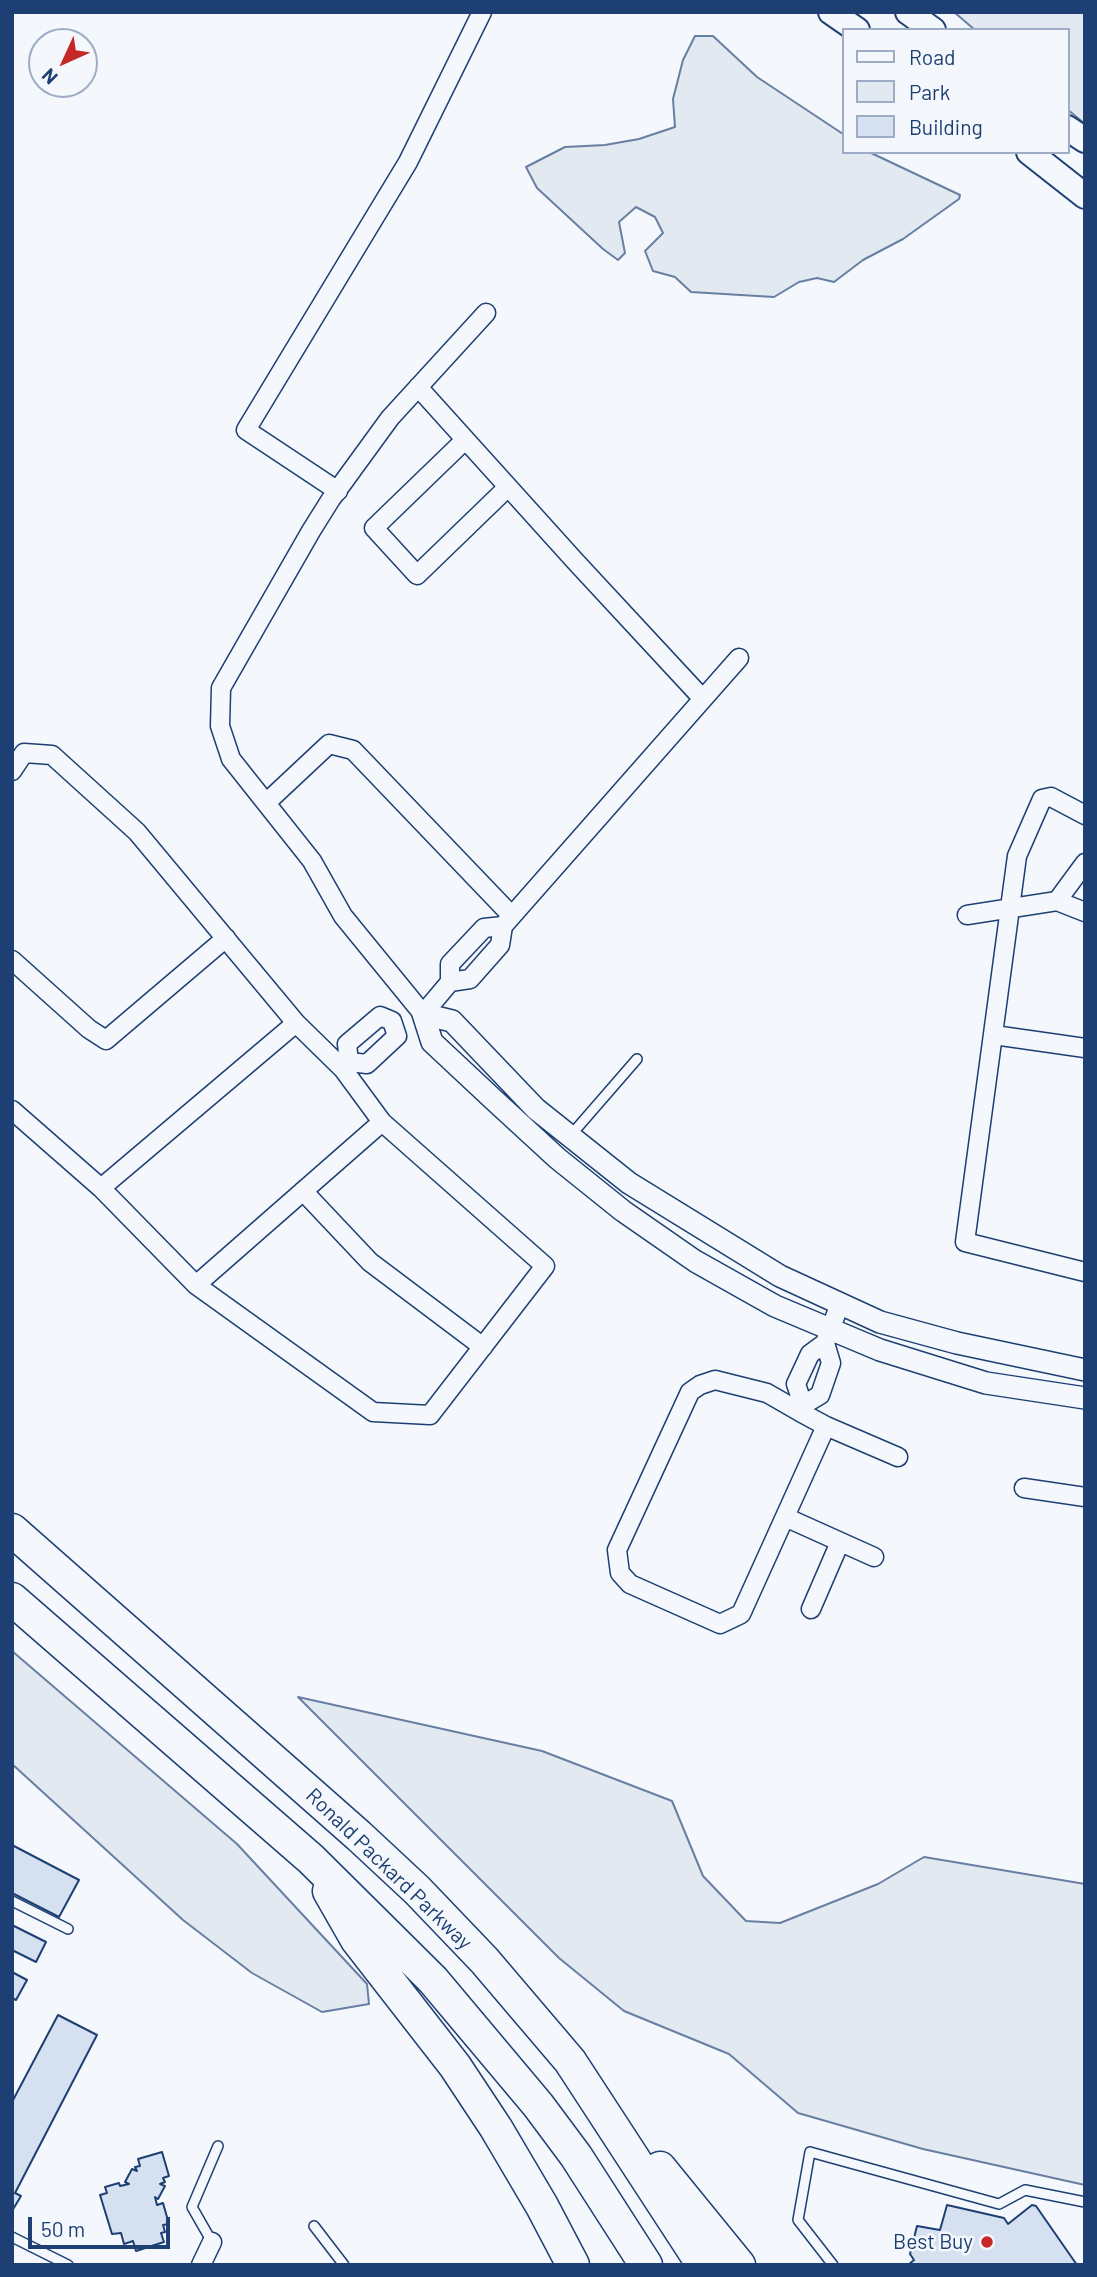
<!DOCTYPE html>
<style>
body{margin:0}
#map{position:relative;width:1097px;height:2277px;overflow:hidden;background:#f4f7fb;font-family:Barlow,sans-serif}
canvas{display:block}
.frame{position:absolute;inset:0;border:14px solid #1d3f73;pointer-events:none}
.legend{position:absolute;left:842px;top:28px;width:228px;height:126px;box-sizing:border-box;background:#f4f7fb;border:2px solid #9eadc5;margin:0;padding:9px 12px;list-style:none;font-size:21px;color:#1d3f73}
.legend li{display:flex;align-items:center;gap:14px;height:35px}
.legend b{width:35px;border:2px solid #9eadc5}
.north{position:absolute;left:28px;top:28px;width:70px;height:70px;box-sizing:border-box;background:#f4f7fb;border:2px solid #9eadc5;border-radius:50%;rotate:225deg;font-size:19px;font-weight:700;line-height:28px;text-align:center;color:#1d3f73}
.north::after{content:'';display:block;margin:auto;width:24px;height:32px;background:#c62828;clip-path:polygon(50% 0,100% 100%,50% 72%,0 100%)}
.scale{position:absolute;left:28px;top:2217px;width:142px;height:32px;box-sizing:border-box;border:4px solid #1d3f73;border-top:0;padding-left:9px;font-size:21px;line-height:24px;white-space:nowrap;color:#1d3f73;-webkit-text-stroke:5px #f4f7fb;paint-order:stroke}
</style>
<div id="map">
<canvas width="1097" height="2277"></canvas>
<div class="frame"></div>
<ul class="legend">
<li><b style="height:9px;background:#f4f7fb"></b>Road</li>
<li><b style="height:19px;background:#e3e9f0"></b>Park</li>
<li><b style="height:19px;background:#d5e0f0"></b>Building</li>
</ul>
<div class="north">N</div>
<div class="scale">50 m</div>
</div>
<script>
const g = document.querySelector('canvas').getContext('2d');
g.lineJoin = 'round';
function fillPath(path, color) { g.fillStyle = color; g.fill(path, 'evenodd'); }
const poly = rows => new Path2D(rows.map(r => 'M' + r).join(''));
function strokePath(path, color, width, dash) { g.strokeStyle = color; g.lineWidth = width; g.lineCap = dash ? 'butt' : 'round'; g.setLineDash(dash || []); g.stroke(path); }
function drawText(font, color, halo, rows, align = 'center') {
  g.font = font + ' Barlow,sans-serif'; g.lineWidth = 5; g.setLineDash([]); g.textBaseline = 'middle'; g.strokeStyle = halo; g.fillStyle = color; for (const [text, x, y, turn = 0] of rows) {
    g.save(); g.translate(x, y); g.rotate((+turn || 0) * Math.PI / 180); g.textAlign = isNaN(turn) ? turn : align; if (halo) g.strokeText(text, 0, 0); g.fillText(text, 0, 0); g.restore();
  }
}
const green = poly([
 [954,12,1085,12,1085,124,1067,109,1067,30,975,30,954,12],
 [695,36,713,36,757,77,843,134,843,152,869,152,960,195,959,199,903,239,863,260,834,282,817,278,799,282,774,297,691,292,675,277,653,271,645,251,663,233,655,217,636,207,619,222,625,253,618,260,603,249,537,188,526,167,565,147,605,145,639,139,675,127,673,99,683,60,695,36],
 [12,1651,237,1844,367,1984,369,2004,322,2012,252,1973,183,1920,12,1764,12,1651],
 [298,1697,542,1751,672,1801,703,1876,746,1921,780,1923,878,1884,924,1857,1085,1884,1085,2185,923,2149,798,2113,729,2054,624,2011,559,1958,298,1697]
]);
const building = poly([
 [12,1845,79,1880,59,1917,12,1893,12,1845],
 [12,1925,46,1942,36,1962,12,1950,12,1925],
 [12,1972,27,1980,16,2000,12,1998,12,1972],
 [58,2015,97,2035,15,2193,21,2196,12,2211,12,2102,58,2015],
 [162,2152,169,2176,163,2178,165,2182,160,2184,165,2186,158,2199,155,2197,157,2205,163,2203,169,2224,163,2225,165,2232,161,2233,164,2242,136,2251,133,2241,124,2244,121,2233,112,2234,100,2195,107,2193,105,2187,119,2183,120,2186,129,2184,125,2182,132,2169,137,2171,135,2167,140,2166,138,2159,162,2152],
 [947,2205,1004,2218,1008,2224,1032,2205,1036,2206,1077,2265,908,2265,914,2260,910,2254,917,2226,940,2230,947,2205]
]);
const service = poly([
 [571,1135,637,1059],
 [12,1901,68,1929],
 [314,2226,344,2265],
 [12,2237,68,2265],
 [212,2242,192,2207,218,2146],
 [833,2265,798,2220,810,2152,999,2204,1025,2190,1085,2202]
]);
const minor = poly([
 [486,313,390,418,331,499,311,531,221,688,220,726,231,759,312,861,343,916,423,1014,450,982,470,979,500,945,503,926,739,658],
 [418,387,575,561,703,699],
 [465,440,374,528,417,575,508,487],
 [338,491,246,430,408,162,482,12],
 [12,771,24,753,52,755,137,832,296,1023,343,1069,349,1062,367,1064,397,1036,392,1021],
 [266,803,329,744,353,750,512,916],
 [1085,815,1051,797,1042,799,1017,856,965,1242,1085,1272],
 [1057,901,1085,912],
 [967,915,1057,901,1085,863],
 [12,960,89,1029,106,1040,226,938],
 [450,982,450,964,484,928,503,926],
 [994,1035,1085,1048],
 [349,1062,347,1044,380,1016,392,1021],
 [12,1110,101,1188,296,1023],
 [101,1188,196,1285,382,1122,343,1069],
 [303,1191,370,1262,483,1347],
 [196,1285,373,1412,430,1415,545,1266,382,1122],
 [803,1405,796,1384,810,1354,825,1343,840,1304],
 [800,1412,826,1426,741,1614,720,1624,630,1584,620,1573,617,1550,690,1392,700,1385,715,1380,767,1393,800,1412,803,1405,820,1395,831,1363,825,1343],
 [826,1426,898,1457],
 [1024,1488,1085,1497],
 [785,1517,874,1557],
 [811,1609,840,1542],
 [201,2265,212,2242]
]);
const tertiary = poly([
 [1085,1370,957,1343,880,1322,780,1276,629,1183,536,1109,452,1021,423,1014,432,1042,494,1100,557,1158,623,1211,695,1261,775,1306,880,1350,986,1383,1085,1398]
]);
const secondary = poly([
 [831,12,857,30],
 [908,12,933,30],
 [1067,128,1085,140],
 [1029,152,1085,196]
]);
const motorway = poly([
 [12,1530,359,1836,417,1890,484,1960,570,2061,703,2265],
 [12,1599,311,1859,433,1980,538,2105,576,2156,646,2265],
 [329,1891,357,1940,455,2066,496,2128,542,2206,573,2265],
 [660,2168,739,2265]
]);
const markers = [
 [987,2242,7,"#c62828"]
];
const streetNames = [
 ["Ronald Packard Parkway",389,1869,44]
];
const poiNames = [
 ["Best Buy",973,2242]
];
fillPath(green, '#e3e9f0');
strokePath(green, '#687fa3', 2);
fillPath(building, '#d5e0f0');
strokePath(building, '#1d3f73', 2);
strokePath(service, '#1d3f73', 12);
strokePath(minor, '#1d3f73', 21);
strokePath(tertiary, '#1d3f73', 24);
strokePath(secondary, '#1d3f73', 28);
strokePath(motorway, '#1d3f73', 35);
strokePath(service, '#f4f7fb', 9);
strokePath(minor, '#f4f7fb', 18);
strokePath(tertiary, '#f4f7fb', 21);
strokePath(secondary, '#f4f7fb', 24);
strokePath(motorway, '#f4f7fb', 32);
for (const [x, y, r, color] of markers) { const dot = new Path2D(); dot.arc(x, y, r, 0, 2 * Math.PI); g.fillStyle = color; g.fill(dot); strokePath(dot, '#f4f7fb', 2.5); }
drawText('21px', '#1d3f73', '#f4f7fb', streetNames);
drawText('21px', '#1d3f73', '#f4f7fb', poiNames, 'right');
</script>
